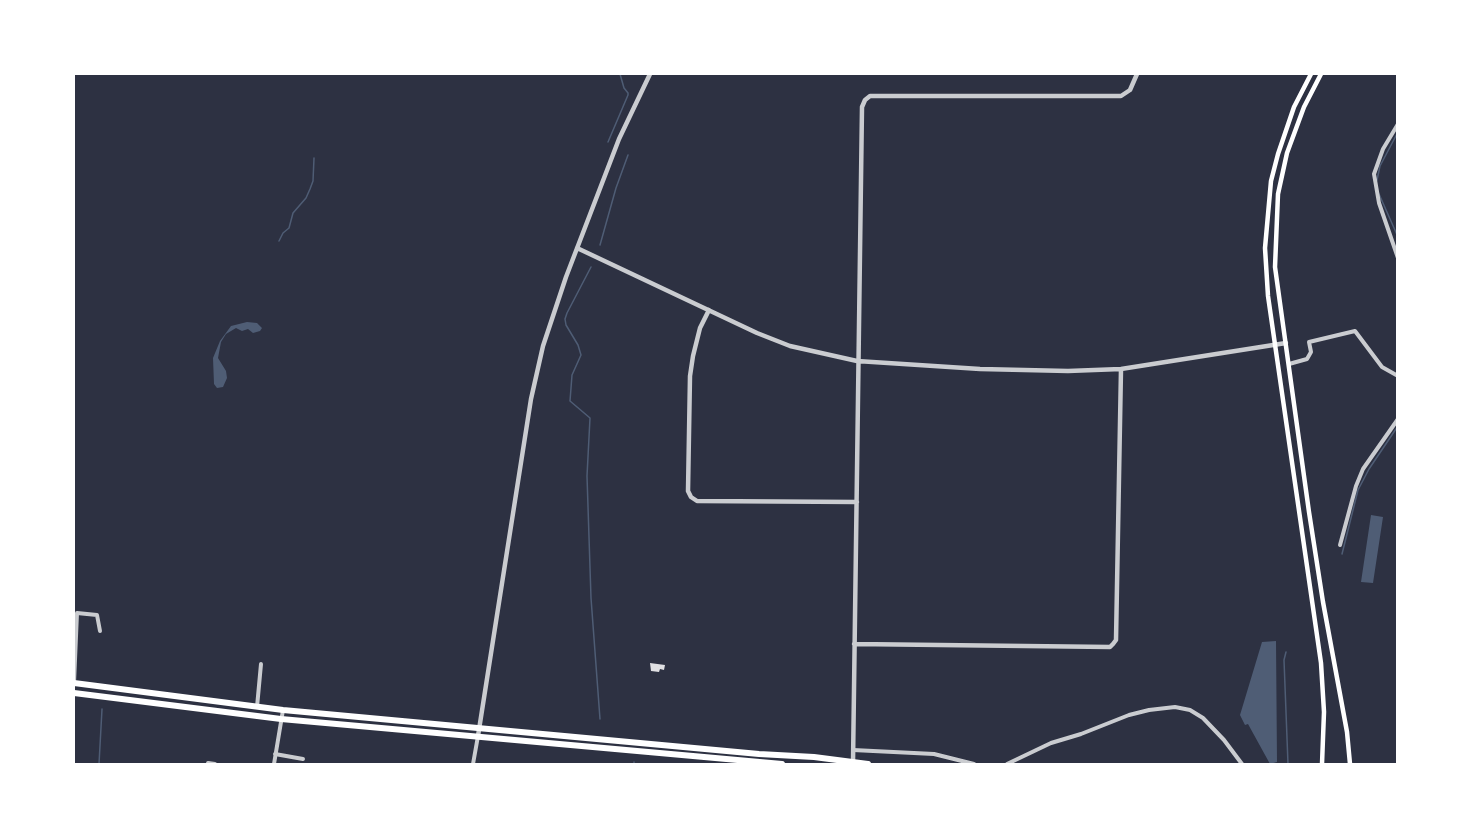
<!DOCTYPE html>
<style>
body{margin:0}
#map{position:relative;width:1471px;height:838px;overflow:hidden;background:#2d3142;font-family:Arial,sans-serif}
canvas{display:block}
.frame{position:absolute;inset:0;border:75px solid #fff;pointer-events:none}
</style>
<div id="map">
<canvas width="1471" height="838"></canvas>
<div class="frame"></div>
</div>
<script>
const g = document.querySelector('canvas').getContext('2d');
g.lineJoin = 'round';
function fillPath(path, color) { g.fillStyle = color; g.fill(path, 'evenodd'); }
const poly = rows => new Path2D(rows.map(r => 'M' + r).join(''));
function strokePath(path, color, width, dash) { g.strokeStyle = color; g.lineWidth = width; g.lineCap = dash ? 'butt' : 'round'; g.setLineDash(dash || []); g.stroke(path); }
const water = poly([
 [247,322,257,323,262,328,260,331,253,333,248,329,242,331,236,328,226,334,221,342,218,358,226,371,227,378,223,387,217,388,214,384,213,358,220,341,231,326],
 [1371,515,1383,517,1373,583,1361,582],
 [1276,641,1277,762,1270,764,1248,724,1245,725,1240,715,1262,642]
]);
const stream = poly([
 [608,142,628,95,628,93,624,88,620,74],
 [1377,180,1380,166,1398,132],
 [1379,194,1398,237],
 [279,241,283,233,289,228,293,213,306,198,310,189,313,181,314,158],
 [600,245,616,188,628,155],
 [591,267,567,313,565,319,566,325,578,345,581,355,572,375,570,401,590,418,587,476,591,598,600,719],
 [1342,554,1358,490,1369,469,1398,426],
 [1286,652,1284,660,1288,764],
 [99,764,102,709],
 [634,764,634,762]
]);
const building = poly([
 [650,663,665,665,664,670,660,669,659,672,651,671]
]);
const minor = poly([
 [1398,124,1383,149,1374,174,1379,203,1398,258],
 [1289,364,1307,359,1311,352,1309,342,1355,331,1382,367,1398,376],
 [1340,545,1356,486,1363,469,1398,419],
 [74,683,77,613,97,615,100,631],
 [257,707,261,664],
 [853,750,934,754,974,764],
 [275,754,303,759],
 [208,763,215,764],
 [274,764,283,710],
 [473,764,478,736],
 [1007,764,1051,743,1081,734,1129,715,1149,710,1175,707,1190,710,1203,718,1224,740,1242,764]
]);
const tertiary = poly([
 [577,248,757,333,790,346,857,361,980,369,1068,371,1121,369,1286,343],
 [709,310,700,328,693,356,690,376,688,491,691,497,697,501,857,502],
 [854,644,1110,647,1113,644,1116,640,1121,369],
 [478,736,531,399,543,346,566,277,619,139,650,74],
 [853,762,862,107,865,100,870,96,1121,96,1130,90,1137,74]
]);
const secondary = poly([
 [1311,74,1294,107,1278,154,1271,181,1265,248,1268,296,1321,663,1324,712,1322,764],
 [1321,74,1304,107,1287,153,1278,194,1275,267,1309,512,1323,602,1347,732,1350,764]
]);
const trunk = poly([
 [74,683,283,710,759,754,814,757,868,764],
 [74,693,281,719,782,764]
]);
fillPath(water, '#4f5d75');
strokePath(stream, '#4f5d75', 1.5);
fillPath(building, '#e0e0e3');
strokePath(minor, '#caccd0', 4);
strokePath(tertiary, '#caccd0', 4.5);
strokePath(secondary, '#fff', 4.5);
strokePath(trunk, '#fff', 6);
</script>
